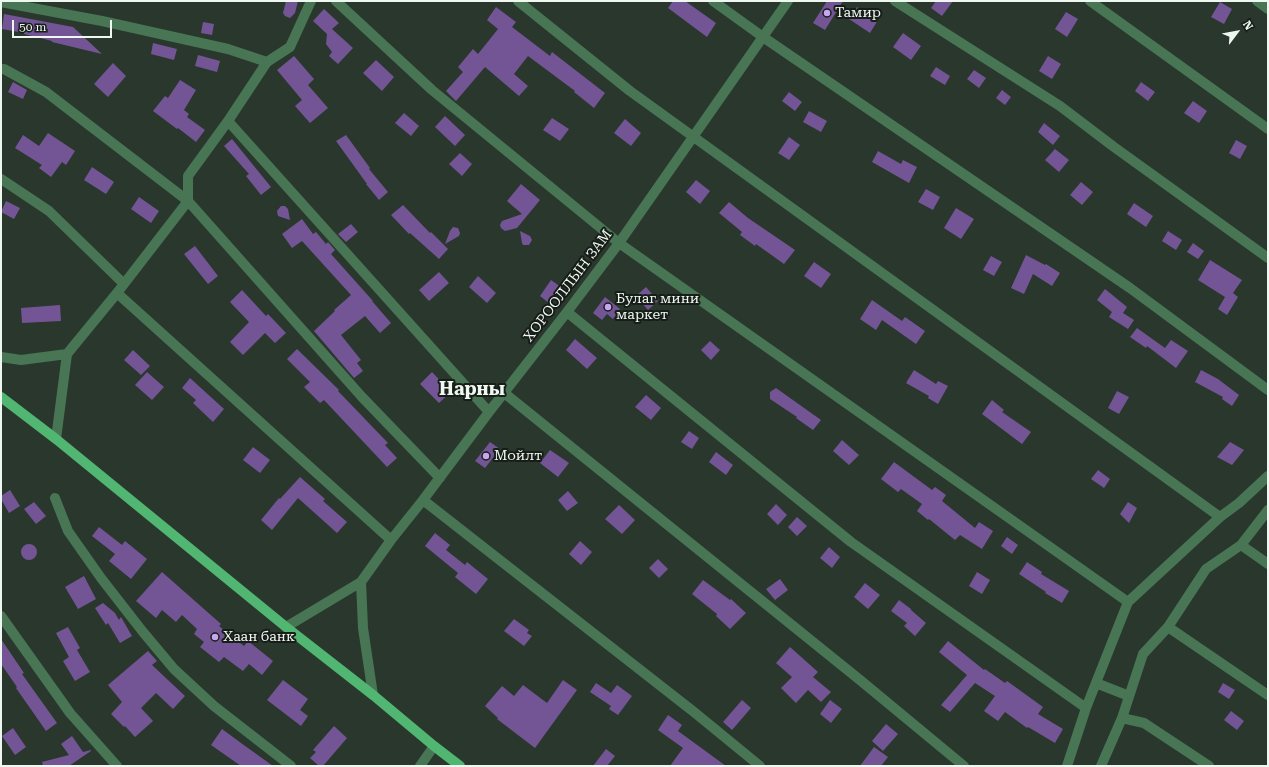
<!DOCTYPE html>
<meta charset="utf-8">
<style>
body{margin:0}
#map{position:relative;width:1269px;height:767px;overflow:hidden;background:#2a372d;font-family:"Roboto Serif",serif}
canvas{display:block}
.frame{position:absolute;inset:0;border:2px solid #eef7f0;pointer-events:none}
.north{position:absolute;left:1217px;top:12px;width:40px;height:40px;-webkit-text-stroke:3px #171d18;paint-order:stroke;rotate:58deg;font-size:11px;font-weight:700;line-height:16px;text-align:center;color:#eef7f0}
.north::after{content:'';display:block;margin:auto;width:14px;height:18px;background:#eef7f0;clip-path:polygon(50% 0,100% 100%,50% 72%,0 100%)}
.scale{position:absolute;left:12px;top:20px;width:100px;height:18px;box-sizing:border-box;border:2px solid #eef7f0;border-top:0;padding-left:5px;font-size:12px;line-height:14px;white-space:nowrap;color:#eef7f0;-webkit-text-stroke:3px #171d18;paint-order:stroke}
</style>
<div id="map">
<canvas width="1269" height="767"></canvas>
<div class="frame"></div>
<div class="north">N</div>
<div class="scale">50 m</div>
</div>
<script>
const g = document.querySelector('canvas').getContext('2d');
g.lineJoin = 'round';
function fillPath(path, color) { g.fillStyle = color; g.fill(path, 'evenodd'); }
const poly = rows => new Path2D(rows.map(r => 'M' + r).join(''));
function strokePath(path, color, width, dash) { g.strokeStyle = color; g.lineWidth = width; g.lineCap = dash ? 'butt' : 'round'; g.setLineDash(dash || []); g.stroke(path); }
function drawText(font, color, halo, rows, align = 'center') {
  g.font = font + ' "Roboto Serif",serif'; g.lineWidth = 4; g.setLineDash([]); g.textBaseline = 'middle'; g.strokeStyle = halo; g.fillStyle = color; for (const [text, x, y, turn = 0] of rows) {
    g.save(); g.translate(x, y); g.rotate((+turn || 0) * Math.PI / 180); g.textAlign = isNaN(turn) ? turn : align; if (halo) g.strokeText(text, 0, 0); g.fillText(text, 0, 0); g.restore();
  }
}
const building = poly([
 [286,1,298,1,295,13,290,18,285,16,283,13],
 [673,1,685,1,716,23,707,37,668,8],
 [827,1,843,1,825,30,813,23],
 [936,1,953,1,942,16,931,8],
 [1220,2,1232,9,1224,24,1211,17],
 [496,7,516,22,512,27,550,56,552,52,605,93,594,108,574,92,575,91,528,56,514,74,528,86,519,96,485,67,456,101,446,91,463,72,458,67,473,49,478,54,498,29,487,20],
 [857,7,878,20,870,33,849,19],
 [324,9,339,23,332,29,353,48,338,64,329,56,332,52,326,44,327,34,313,21],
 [1066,12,1078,19,1067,37,1055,29],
 [4,14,73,27,102,54,52,42,52,41,24,34,24,33,2,29],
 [203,22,214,24,212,35,201,33],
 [903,33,921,46,911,60,893,47],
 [153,43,177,49,174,60,151,54],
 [198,55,220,61,217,72,195,66],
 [294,56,314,79,308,85,328,108,310,123,295,106,302,100,277,70],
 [1048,56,1061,64,1052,79,1039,71],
 [376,60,394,77,382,91,363,73],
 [113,63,126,76,108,97,94,84],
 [936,67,950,76,945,85,930,76],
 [974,70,986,78,979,88,967,79],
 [180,80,196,90,184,110,189,114,187,117,205,130,196,142,178,128,177,129,153,111,165,96,168,98],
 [13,82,27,90,23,99,8,92],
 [1141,82,1155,92,1148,101,1135,91],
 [1002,90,1011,97,1005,105,996,98],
 [789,92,802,102,795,111,782,101],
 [1193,101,1207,111,1199,123,1184,113],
 [809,111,827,121,821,132,803,122],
 [404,113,419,126,411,136,395,123],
 [445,116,465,135,455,146,435,127],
 [552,118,569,129,560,141,543,130],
 [625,119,641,133,631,146,614,133],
 [1044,123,1060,136,1053,145,1038,132],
 [48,133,75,151,66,165,62,162,51,177,39,168,42,165,15,148,23,135,39,146],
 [346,135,370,168,369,169,388,192,379,200,366,184,367,184,336,141],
 [789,137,800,145,789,160,778,153],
 [232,139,271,187,261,195,246,176,249,174,224,146],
 [1236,140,1247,146,1240,159,1229,153],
 [1055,149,1069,160,1059,172,1045,160],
 [878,151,901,164,903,160,917,167,909,183,872,162],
 [460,153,472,164,462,176,449,164],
 [92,167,114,182,106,194,84,180],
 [696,180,710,191,700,204,686,192],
 [1081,182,1093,192,1082,205,1070,195],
 [521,184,540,200,517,228,505,231,501,228,500,225,502,221,522,214,507,201],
 [926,189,940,197,933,210,918,202],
 [139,197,159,211,151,223,131,209],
 [6,201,20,208,14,219,1,212],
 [729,202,748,218,795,250,784,264,756,244,755,246,740,235,742,232,719,213],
 [1134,203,1153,216,1146,227,1127,214],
 [403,205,430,233,431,232,448,249,439,259,410,233,409,234,391,215],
 [281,206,285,206,288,209,290,220,278,216,277,211],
 [956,208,974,219,961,239,944,228],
 [302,219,313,234,316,232,326,244,328,242,335,250,331,254,373,301,372,301,391,323,380,333,365,316,341,335,361,360,357,363,363,371,354,378,314,331,335,311,334,310,351,295,302,241,292,248,282,234],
 [351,224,358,232,346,242,338,234],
 [453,227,458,228,460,233,459,236,445,244,450,231],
 [520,231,530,236,532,240,529,245,523,245,522,243],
 [1168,231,1182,240,1176,250,1162,241],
 [1193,243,1204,251,1198,259,1187,252],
 [195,246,218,276,208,284,184,254],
 [1026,255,1045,265,1046,264,1060,273,1052,286,1033,274,1024,294,1011,288],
 [991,256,1002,262,994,276,983,270],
 [1210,260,1242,280,1233,293,1238,297,1227,315,1218,309,1225,297,1198,280],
 [814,262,831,274,821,288,804,276],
 [439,272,449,283,429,301,419,290],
 [478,276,496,293,487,303,469,287],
 [551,280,561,287,549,303,540,296],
 [646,287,658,301,648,310,636,296],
 [1105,289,1127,307,1123,313,1134,320,1128,329,1109,317,1112,312,1097,300],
 [242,290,266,316,268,314,286,333,275,343,265,333,243,355,230,342,249,322,230,302],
 [605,297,620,309,613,319,607,314,602,320,593,313],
 [872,300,902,321,905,317,925,331,916,344,882,320,876,330,860,319],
 [60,305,61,321,22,323,21,308],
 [1137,328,1165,348,1171,340,1188,351,1176,368,1147,346,1146,348,1130,337],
 [575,339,597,358,587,369,566,350],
 [710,341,720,350,711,360,701,350],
 [297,349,339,390,338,391,388,443,385,445,397,458,387,467,324,400,320,403,304,387,310,382,287,359],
 [133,350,150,366,141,375,124,360],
 [914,370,936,384,938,381,948,386,938,404,928,398,929,396,906,383],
 [1201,370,1218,379,1239,395,1232,406,1222,399,1223,397,1195,382],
 [147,372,164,387,152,400,135,385],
 [432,372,451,392,439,403,420,384],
 [190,378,224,409,213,422,193,403,196,400,182,388],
 [776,388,821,420,813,430,796,418,797,417,770,399,770,392],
 [1117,391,1129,397,1119,414,1108,408],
 [646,395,661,408,651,420,635,407],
 [992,400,1004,410,1002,412,1031,432,1022,444,982,414],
 [689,431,699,438,692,449,681,442],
 [842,440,859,455,849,465,833,451],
 [490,442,500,449,485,468,475,461],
 [1230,442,1244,450,1232,465,1217,457],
 [253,447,270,460,260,473,243,460],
 [550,450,569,463,558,477,540,463],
 [716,452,733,465,726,475,709,462],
 [894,462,932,490,935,487,946,495,942,501,975,528,979,522,993,531,982,549,960,535,955,540,929,519,928,520,917,511,922,504,901,489,898,492,881,479],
 [1098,470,1110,479,1104,488,1091,479],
 [300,477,325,499,323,501,347,522,337,533,298,498,272,530,261,520,279,498,280,499],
 [10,490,20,506,9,513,1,499,1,496],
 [568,491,578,503,567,511,558,500],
 [34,502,46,516,36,524,24,509],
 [1128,502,1137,508,1129,523,1120,514],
 [776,504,787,515,778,525,767,514],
 [619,505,635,520,622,534,605,519],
 [797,517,807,526,797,536,788,527],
 [99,527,122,545,125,541,147,559,131,579,109,561,115,554,92,536],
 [435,533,450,545,446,550,465,565,467,562,488,579,476,594,455,577,458,573,425,546],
 [1007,537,1018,545,1012,554,1001,546],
 [580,541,592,552,581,565,569,554],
 '21 552a8 8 0 1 1 16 0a8 8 0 1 1-16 0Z',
 [829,547,840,557,832,568,820,558],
 [658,559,668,569,659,578,649,568],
 [1027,562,1042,572,1041,574,1069,591,1062,603,1045,593,1046,592,1019,574],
 [162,572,221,624,219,626,244,646,248,641,273,661,262,675,249,664,243,671,224,657,219,662,200,647,204,642,194,634,197,629,182,615,176,622,162,610,156,618,136,601],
 [977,572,990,580,982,594,969,586],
 [84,576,96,599,78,609,65,587],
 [780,579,788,590,775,600,766,589],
 [703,580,730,600,731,599,746,613,730,629,716,616,717,614,692,594],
 [865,583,880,595,868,609,854,597],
 [899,600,911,609,911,610,926,623,915,636,904,626,907,623,891,611],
 [103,603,115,613,119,620,121,617,132,636,120,643,108,623,106,625,95,608],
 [514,619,529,630,527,633,532,636,524,646,504,631],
 [68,627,80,648,77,650,90,672,75,681,63,661,69,657,56,633],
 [1,639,24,673,22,674,57,723,46,731,16,688,17,687,1,664],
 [948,641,984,670,985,669,1005,683,1007,681,1043,707,1038,714,1063,729,1055,743,1028,727,1027,728,1005,712,998,721,984,711,995,696,975,683,950,712,941,705,967,675,939,652],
 [790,647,818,672,813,677,831,692,821,702,808,690,796,703,781,688,792,677,776,663],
 [148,651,157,661,152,665,185,696,173,709,156,693,141,708,153,721,135,737,125,726,124,727,111,714,122,702,108,685],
 [283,680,308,699,300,710,308,716,301,726,267,700],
 [563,680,577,690,535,748,497,719,498,718,485,706,502,686,514,696,523,685,547,703],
 [596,683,611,693,617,685,632,696,618,715,609,709,611,706,590,692],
 [1223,683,1235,690,1229,699,1218,692],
 [742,700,751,708,732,730,723,722],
 [830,700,842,709,831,723,820,714],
 [1231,711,1244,721,1237,730,1224,720],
 [668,715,682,725,678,731,726,766,670,766,683,748,658,730],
 [886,724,898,734,883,751,872,741],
 [334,726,347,738,323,766,319,766,310,758,316,752,313,750],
 [13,728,26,747,15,755,2,736],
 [222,729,241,743,273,766,241,766,211,745],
 [72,736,83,752,91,750,91,751,69,766,43,766,42,762,69,755,61,744],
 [874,747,888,757,881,766,860,766],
 [606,749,615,756,607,766,593,766]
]);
const minor = poly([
 [336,1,432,90,619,243,1128,602],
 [518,1,630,91,1220,517],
 [713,1,763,37,1130,288,1268,390],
 [895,1,1060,106,1114,147,1268,258],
 [1090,1,1268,129],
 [1257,1,1268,9],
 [1,2,102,21,228,49,267,62],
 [1,69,4,69,46,92,188,201,362,397,440,478],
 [228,121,489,412],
 [1,179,49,211,124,284],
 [117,293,391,540],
 [567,312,851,542,1086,708],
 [1,357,21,360,67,354],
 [503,392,860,680,964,766],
 [56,439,67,354,117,293,188,201,188,176,228,121,267,62,290,47,311,1],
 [55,498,68,531,101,578,143,632,174,669,214,706,291,766],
 [423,500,694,712,760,766],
 [1241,545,1268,564],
 [361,582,363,628,373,695],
 [1,616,70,713,117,766],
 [286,627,361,582,391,540,423,500,489,412,567,312,619,243,788,1],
 [1168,627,1268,695],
 [1096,683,1129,696],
 [1122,718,1144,723,1209,766],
 [420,766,434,746],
 [1067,766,1086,708,1128,602,1220,517,1239,503,1268,476],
 [1101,766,1122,718,1143,654,1168,627,1206,569,1241,545,1268,510]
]);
const major = poly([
 [1,397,56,439,286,627,373,695,434,746,460,766]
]);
const markers = [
 [827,13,4,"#c6a6f0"],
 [608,307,4,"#c6a6f0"],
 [486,456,4,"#c6a6f0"],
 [215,637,4,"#c6a6f0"]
];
const poiNames = [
 ["Тамир",835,13],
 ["Булаг мини",616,299],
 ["маркет",616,315],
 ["Мойлт",494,456],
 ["Хаан банк",223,637]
];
const streetNames = [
 ["ХОРООЛЛЫН ЗАМ",568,286,-53]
];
const districtNames = [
 ["Нарны",472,390]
];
fillPath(building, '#735595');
strokePath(minor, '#487654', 10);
strokePath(major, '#51b671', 10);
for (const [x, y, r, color] of markers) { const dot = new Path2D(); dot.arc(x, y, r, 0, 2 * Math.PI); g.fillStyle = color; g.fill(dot); strokePath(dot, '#171d18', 1.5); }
drawText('14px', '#eef7f0', '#171d18', poiNames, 'left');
drawText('14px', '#eef7f0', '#171d18', streetNames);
drawText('bold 18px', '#eef7f0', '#171d18', districtNames);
</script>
